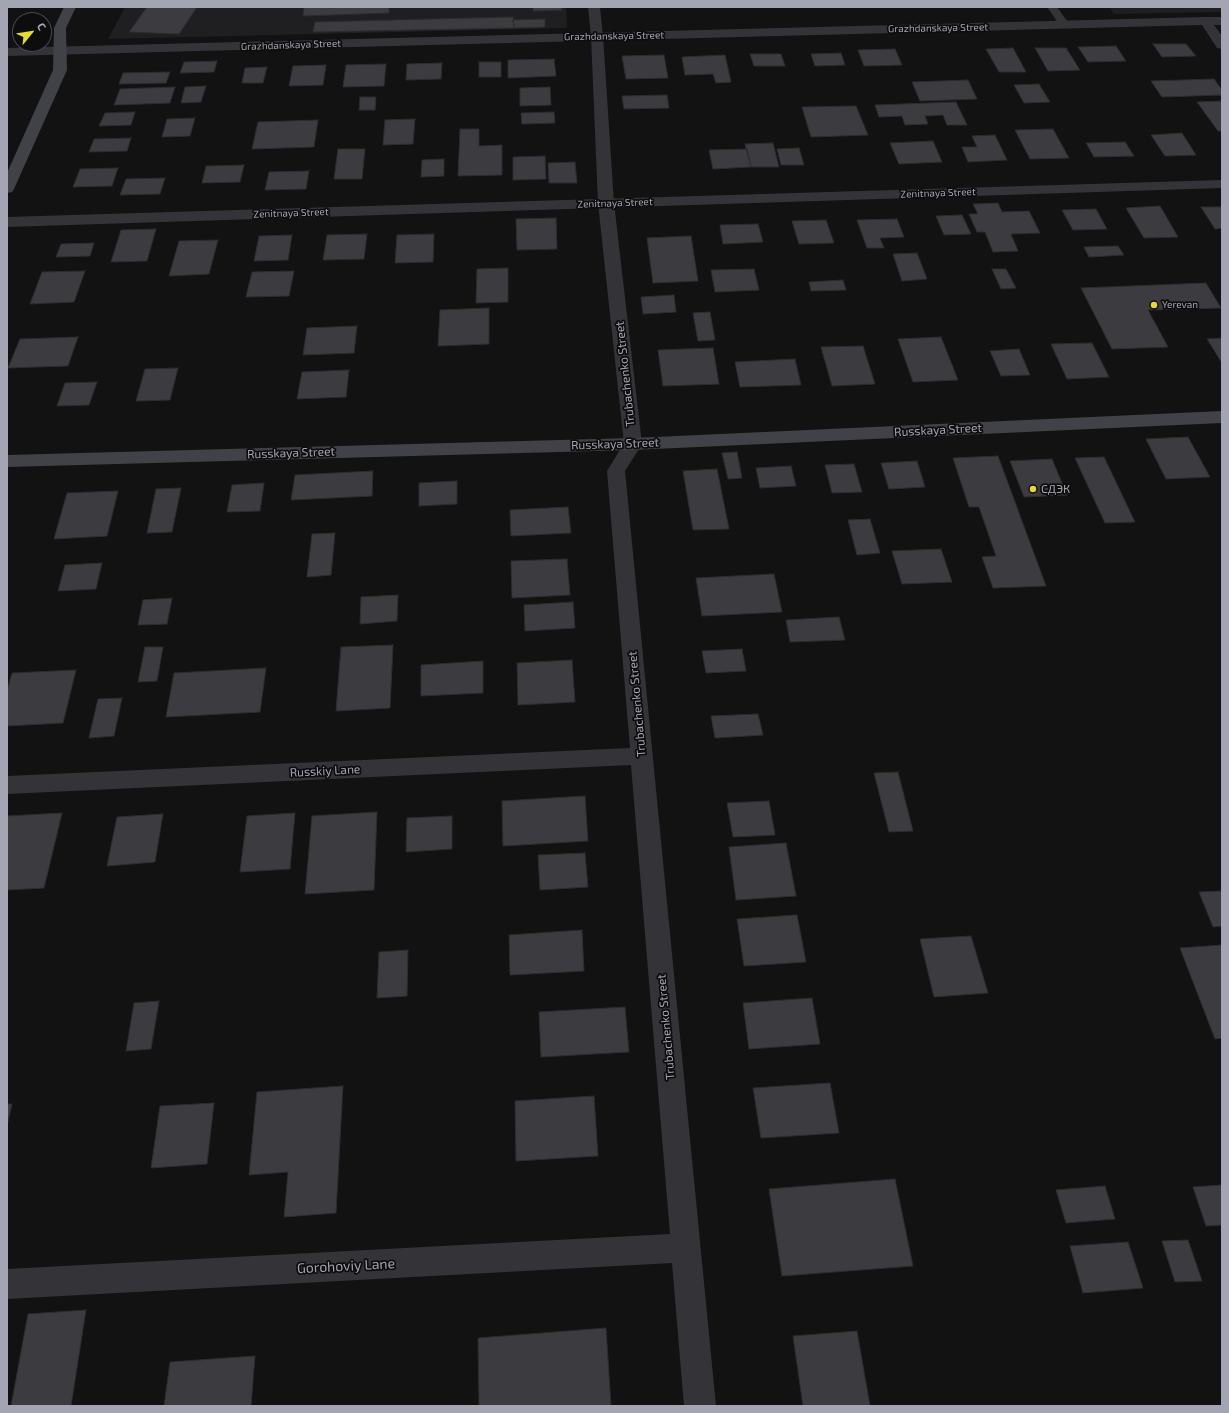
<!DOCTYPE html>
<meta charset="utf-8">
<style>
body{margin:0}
#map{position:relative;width:1229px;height:1413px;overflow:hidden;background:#121213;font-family:"Exo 2",sans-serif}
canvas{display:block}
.frame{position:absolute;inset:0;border:8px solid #a4a5b3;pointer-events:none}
.north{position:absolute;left:12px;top:12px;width:40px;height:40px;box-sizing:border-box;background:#0d0d0e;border:1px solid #494a50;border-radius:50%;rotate:60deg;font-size:11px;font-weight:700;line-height:16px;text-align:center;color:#a4a5b3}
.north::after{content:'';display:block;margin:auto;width:14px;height:18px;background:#e6d937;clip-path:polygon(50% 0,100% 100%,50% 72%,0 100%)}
</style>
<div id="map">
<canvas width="1229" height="1413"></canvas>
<div class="frame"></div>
<div class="north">С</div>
</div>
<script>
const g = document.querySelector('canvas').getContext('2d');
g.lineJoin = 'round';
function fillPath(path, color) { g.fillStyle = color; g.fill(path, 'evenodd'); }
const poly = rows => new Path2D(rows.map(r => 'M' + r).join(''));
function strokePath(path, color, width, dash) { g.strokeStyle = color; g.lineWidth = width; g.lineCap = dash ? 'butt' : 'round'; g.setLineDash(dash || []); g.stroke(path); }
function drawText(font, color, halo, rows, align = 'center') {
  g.font = font + ' "Exo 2",sans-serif'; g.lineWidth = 3.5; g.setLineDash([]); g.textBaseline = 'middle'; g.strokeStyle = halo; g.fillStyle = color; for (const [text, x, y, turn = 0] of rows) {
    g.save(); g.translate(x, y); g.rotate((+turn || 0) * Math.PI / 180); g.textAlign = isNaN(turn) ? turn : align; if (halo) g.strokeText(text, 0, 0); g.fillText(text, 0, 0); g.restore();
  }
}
const built = poly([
 [125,7,566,7,567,28,108,39],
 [1109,7,1222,7,1222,12,1114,14]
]);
const building = poly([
 [147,7,197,7,179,34,129,32,147,7],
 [304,7,389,7,389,13,303,16,304,7],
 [533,7,561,7,562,10,533,11,533,7],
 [513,17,514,28,313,32,315,22,513,17],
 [545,19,545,27,514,28,513,20,545,19],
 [1153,44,1186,44,1196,56,1162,57,1153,44],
 [1116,46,1126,61,1088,62,1078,47,1116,46],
 [1013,48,1026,72,999,72,986,49,1013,48],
 [1035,48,1066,48,1080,70,1048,71,1035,48],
 [895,49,902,65,864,66,858,50,895,49],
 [841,53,845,65,815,66,811,54,841,53],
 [750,54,781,54,785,66,754,66,750,54],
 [664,55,668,78,626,79,622,56,664,55],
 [725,55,731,82,716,83,713,74,685,75,682,57,725,55],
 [554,59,556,76,508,78,508,60,554,59],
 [217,61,214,72,180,73,184,62,217,61],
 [479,62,501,62,501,77,479,77,479,62],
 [442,63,441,79,406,80,407,64,442,63],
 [386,64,384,86,343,87,346,65,386,64],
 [326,65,323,85,289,86,293,66,326,65],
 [267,67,263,83,242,83,245,68,267,67],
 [170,72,166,83,119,84,123,73,170,72],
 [1214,79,1222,90,1222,95,1162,97,1151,81,1214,79],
 [968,80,977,99,920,101,912,82,968,80],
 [1039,84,1050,102,1024,103,1014,85,1039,84],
 [206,86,201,102,181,103,185,87,206,86],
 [175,87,170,103,114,105,120,89,175,87],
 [550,87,551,105,520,106,520,88,550,87],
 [667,95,669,108,624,109,622,96,667,95],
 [360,97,376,97,375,110,359,110,360,97],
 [1222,101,1222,131,1218,131,1197,102,1222,101],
 [956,102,967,125,947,125,943,115,925,116,928,124,905,125,902,116,879,117,875,105,956,102],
 [856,106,868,135,811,137,802,107,856,106],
 [135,112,131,125,99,126,105,113,135,112],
 [554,112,555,123,522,124,521,113,554,112],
 [195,118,190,136,162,137,167,119,195,118],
 [415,119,413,144,383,145,385,120,415,119],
 [318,120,314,147,252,149,258,122,318,120],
 [460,129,479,129,479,146,502,145,502,175,458,176,460,129],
 [1053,129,1069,158,1030,159,1015,130,1053,129],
 [1182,133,1196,155,1165,156,1151,135,1182,133],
 [995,135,1007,160,968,162,962,147,977,147,972,136,995,135],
 [131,138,127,151,89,152,94,139,131,138],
 [933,141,942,162,899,164,890,143,933,141],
 [1125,142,1134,156,1094,157,1086,143,1125,142],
 [773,143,779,167,751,167,745,144,773,143],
 [799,148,804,165,781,165,777,149,799,148],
 [338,149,365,149,362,179,334,179,338,149],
 [747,149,751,167,713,169,709,150,747,149],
 [545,156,546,179,513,180,513,157,545,156],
 [444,159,444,176,421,177,422,160,444,159],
 [575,162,577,183,549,183,548,163,575,162],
 [244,165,240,182,202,183,206,166,244,165],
 [118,168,112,186,73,187,80,169,118,168],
 [309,171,306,189,265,190,269,172,309,171],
 [165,178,160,194,120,195,126,179,165,178],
 [998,203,1002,212,1029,211,1040,233,1011,234,1018,251,993,252,985,232,977,232,969,214,978,214,973,204,998,203],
 [1160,206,1178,237,1144,238,1126,208,1160,206],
 [1201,207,1222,207,1222,228,1215,229,1201,207],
 [1096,209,1107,229,1073,230,1062,210,1096,209],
 [962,215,971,234,944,235,936,216,962,215],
 [556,218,557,249,517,250,516,219,556,218],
 [897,219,904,237,880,238,884,248,867,248,857,220,897,219],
 [826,220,834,243,799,244,792,221,826,220],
 [758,224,763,242,723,244,720,225,758,224],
 [156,229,147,261,111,262,121,230,156,229],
 [367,234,364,259,323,260,327,235,367,234],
 [434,234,433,262,395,263,397,235,434,234],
 [292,235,288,260,254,261,259,236,292,235],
 [691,236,698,281,653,283,647,238,691,236],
 [218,240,209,274,169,276,179,241,218,240],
 [94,243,90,256,56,257,61,244,94,243],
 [1118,246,1124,255,1089,257,1084,247,1118,246],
 [917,253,927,279,902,281,893,254,917,253],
 [508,268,508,302,476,303,477,269,508,268],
 [754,269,759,290,715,292,711,270,754,269],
 [992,269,1006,269,1016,288,1001,289,992,269],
 [85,271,74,302,30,304,42,272,85,271],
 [294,271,289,296,246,297,252,272,294,271],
 [843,280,846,290,811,291,809,282,843,280],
 [1206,283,1221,308,1148,310,1168,347,1112,349,1081,288,1206,283],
 [674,295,676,312,643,314,641,297,674,295],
 [489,308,489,344,438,346,440,310,489,308],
 [710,312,715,340,698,341,693,313,710,312],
 [357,326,354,353,303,355,307,328,357,326],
 [78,337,68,366,8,368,20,339,78,337],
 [941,337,958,380,913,382,898,339,941,337],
 [1222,338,1222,363,1207,339,1222,338],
 [1092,343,1109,377,1067,379,1051,344,1092,343],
 [863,346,875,384,832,386,821,347,863,346],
 [713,348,719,384,663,386,658,350,713,348],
 [1019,349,1030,375,1001,376,990,351,1019,349],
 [795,359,801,385,740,387,735,362,795,359],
 [178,368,170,400,136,401,145,369,178,368],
 [349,370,346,397,297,399,302,372,349,370],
 [97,382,89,405,57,406,65,383,97,382],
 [1188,437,1210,477,1166,479,1146,439,1188,437],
 [737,452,742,478,728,479,722,453,737,452],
 [998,456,1046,586,993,588,982,557,996,556,979,507,969,507,953,458,998,456],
 [1104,457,1135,522,1105,523,1075,458,1104,457],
 [1052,459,1067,495,1024,497,1010,461,1052,459],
 [917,461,925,487,889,489,881,463,917,461],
 [854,464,862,492,832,493,825,465,854,464],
 [791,466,796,486,760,488,756,468,791,466],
 [717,469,729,529,693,530,683,471,717,469],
 [373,471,372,496,291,500,295,475,373,471],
 [457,481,457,504,419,506,419,483,457,481],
 [264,483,260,511,227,512,232,485,264,483],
 [181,488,172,532,147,533,156,489,181,488],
 [118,491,107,536,54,539,67,493,118,491],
 [568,507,571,533,511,536,510,510,568,507],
 [870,519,880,553,857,555,848,520,870,519],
 [335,533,331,575,307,577,312,534,335,533],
 [941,549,952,582,902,584,892,551,941,549],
 [567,559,570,595,512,598,511,561,567,559],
 [102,563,96,589,58,591,65,565,102,563],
 [774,574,782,612,702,616,696,578,774,574],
 [398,595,397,621,360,624,361,597,398,595],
 [172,598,167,624,138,625,143,600,172,598],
 [573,602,575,628,525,631,524,605,573,602],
 [839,617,845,640,790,642,786,620,839,617],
 [393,645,390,708,336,711,341,647,393,645],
 [145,647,163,647,157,681,138,682,145,647],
 [742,649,746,671,706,673,702,651,742,649],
 [572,660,575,702,518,705,517,663,572,660],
 [483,661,483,693,421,696,421,665,483,661],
 [266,668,260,712,166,717,174,673,266,668],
 [76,670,63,723,7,726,7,691,12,673,76,670],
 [122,698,114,736,89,738,98,699,122,698],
 [758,714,763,735,715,738,711,716,758,714],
 [898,772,913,831,889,832,874,773,898,772],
 [585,796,588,841,503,846,502,801,585,796],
 [769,801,775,835,733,837,727,803,769,801],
 [377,812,374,890,305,894,312,816,377,812],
 [62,813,44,888,7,890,7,816,62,813],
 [295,813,290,869,240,872,247,816,295,813],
 [163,814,155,862,107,866,117,817,163,814],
 [452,816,452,849,406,852,407,818,452,816],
 [786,843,796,896,736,900,729,847,786,843],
 [585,853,588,887,540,890,538,855,585,853],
 [1222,891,1222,926,1213,927,1199,892,1222,891],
 [797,915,806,962,744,966,737,919,797,915],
 [582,930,584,971,510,975,509,935,582,930],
 [971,936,988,993,934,997,920,939,971,936],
 [1222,945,1222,1038,1215,1039,1180,948,1222,945],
 [408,950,407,996,377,998,379,952,408,950],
 [812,998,820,1044,749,1049,743,1003,812,998],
 [159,1001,151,1049,126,1051,134,1003,159,1001],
 [625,1007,629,1052,541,1057,539,1012,625,1007],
 [830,1083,839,1133,761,1138,753,1088,830,1083],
 [343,1086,336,1213,284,1217,288,1172,249,1175,257,1092,343,1086],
 [594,1096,598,1156,516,1161,515,1101,594,1096],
 [214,1103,207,1164,151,1168,160,1106,214,1103],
 [7,1104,12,1104,7,1126,7,1104],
 [895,1179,913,1266,782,1276,769,1189,895,1179],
 [1222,1185,1222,1225,1206,1226,1193,1187,1222,1185],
 [1105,1186,1115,1219,1066,1223,1056,1190,1105,1186],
 [1188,1240,1202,1281,1175,1282,1162,1241,1188,1240],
 [1128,1242,1143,1288,1083,1293,1070,1246,1128,1242],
 [86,1310,71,1406,11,1406,28,1314,86,1310],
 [606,1328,611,1406,479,1406,478,1338,606,1328],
 [857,1331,870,1406,803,1406,793,1336,857,1331],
 [255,1356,251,1406,164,1406,170,1362,255,1356]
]);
const service = poly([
 [1047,7,1057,7,1070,25,1069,27,1061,27,1047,7]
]);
const minor = poly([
 [1205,17,1222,17,1222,25,1214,25,1222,36,1222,49,1217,48,1202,25,7,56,7,48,1205,17],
 [1222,180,1222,188,7,227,7,217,1222,180],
 [633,438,640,440,642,444,625,471,716,1406,684,1406,672,1263,7,1299,7,1269,670,1234,631,765,7,794,7,776,630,748,607,471,626,440,633,438]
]);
const tertiary = poly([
 [588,7,600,7,603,36,614,203,642,444,640,448,633,450,626,448,624,444,598,203,591,36,588,7]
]);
const secondary = poly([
 [64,7,76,7,66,28,67,70,14,189,12,192,7,193,7,173,53,70,54,28,64,7],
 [1222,411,1222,423,633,450,7,467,7,455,633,438,1222,411]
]);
const markers = [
 [1154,305,4,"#e6d937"],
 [1033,489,4,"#e6d937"]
];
const farStreetnames = [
 ["Grazhdanskaya Street",938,28,-1],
 ["Grazhdanskaya Street",614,36,-1],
 ["Grazhdanskaya Street",291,45,-2],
 ["Zenitnaya Street",938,193,-2],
 ["Zenitnaya Street",615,203,-2],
 ["Zenitnaya Street",291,213,-2]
];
const farPoinames = [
 ["Yerevan",1162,305]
];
const streetNames = [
 ["Trubachenko Street",625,374,-96],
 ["Russkaya Street",938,430,-3],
 ["Russkaya Street",615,444,-2],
 ["Russkaya Street",291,453,-2],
 ["Trubachenko Street",637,704,-95],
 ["Russkiy Lane",325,771,-3],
 ["Trubachenko Street",666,1027,-95]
];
const poiNames = [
 ["СДЭК",1041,489]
];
const nearStreetnames = [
 ["Gorohoviy Lane",346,1266,-3]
];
fillPath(built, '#1f1e20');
fillPath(building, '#3c3c40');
strokePath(building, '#2d2c2f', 1);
fillPath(service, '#343338');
fillPath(minor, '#343338');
fillPath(tertiary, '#343338');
fillPath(secondary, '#414148');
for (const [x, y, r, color] of markers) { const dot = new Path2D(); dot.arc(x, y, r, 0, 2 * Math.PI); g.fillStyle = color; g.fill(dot); strokePath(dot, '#0d0d0e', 1.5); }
drawText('10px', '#a4a5b3', '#0d0d0e', farStreetnames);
drawText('10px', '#a4a5b3', '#0d0d0e', farPoinames, 'left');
drawText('12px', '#a4a5b3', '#0d0d0e', streetNames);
drawText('12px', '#a4a5b3', '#0d0d0e', poiNames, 'left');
drawText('14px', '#a4a5b3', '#0d0d0e', nearStreetnames);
</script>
